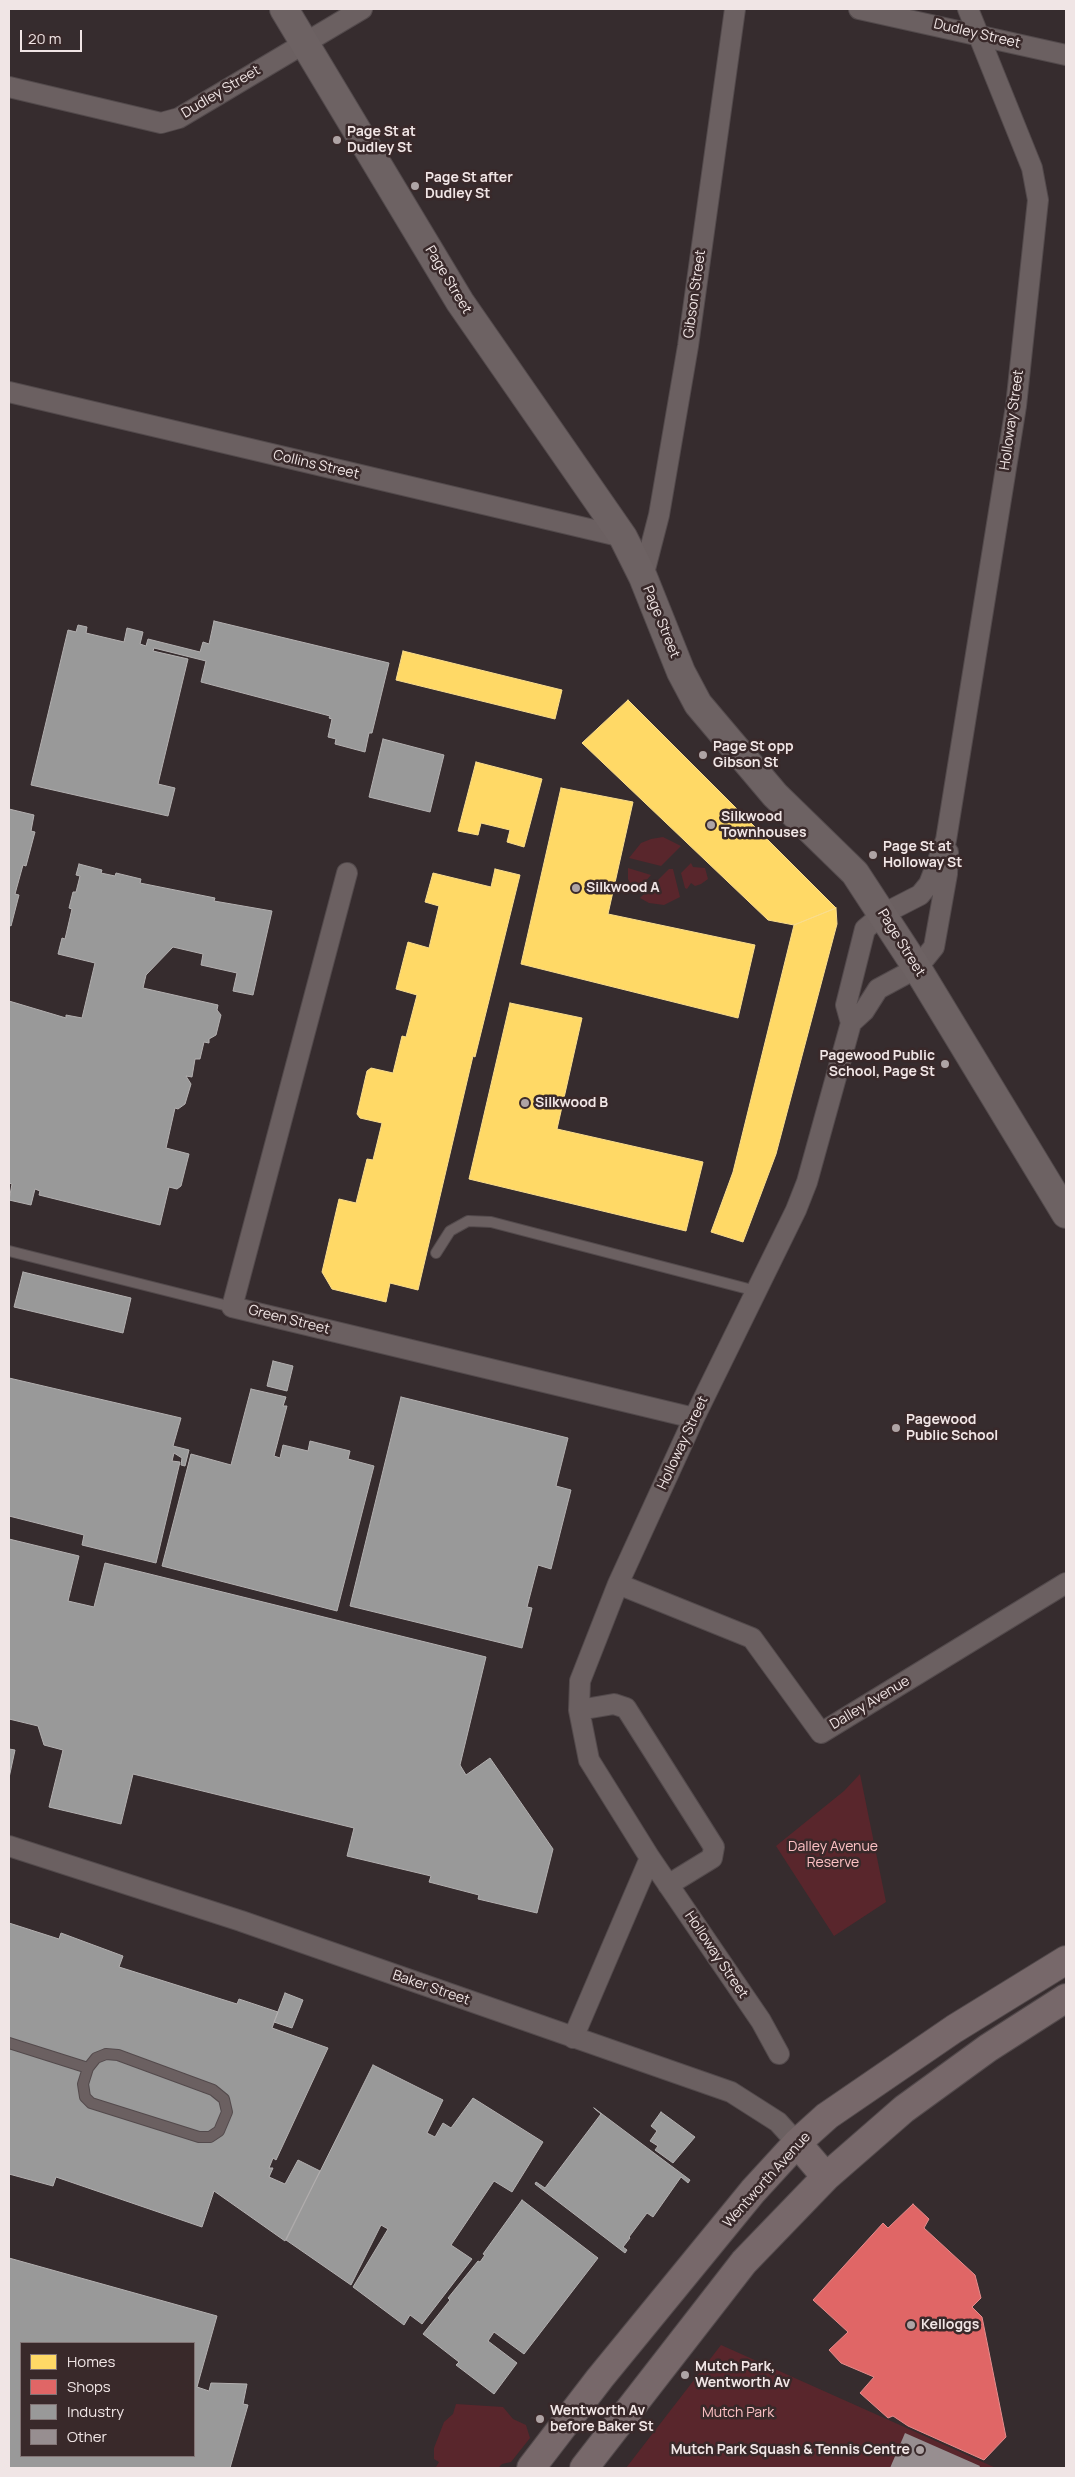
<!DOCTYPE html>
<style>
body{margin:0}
#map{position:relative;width:1075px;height:2477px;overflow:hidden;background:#362c2e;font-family:Manrope,sans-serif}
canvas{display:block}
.frame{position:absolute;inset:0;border:10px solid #f0e5e5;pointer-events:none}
.legend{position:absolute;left:20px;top:2342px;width:175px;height:115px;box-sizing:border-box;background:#39292a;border:1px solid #827475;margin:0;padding:6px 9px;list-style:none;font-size:15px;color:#f0e5e5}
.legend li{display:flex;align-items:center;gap:10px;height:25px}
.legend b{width:25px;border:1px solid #827475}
.scale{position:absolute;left:20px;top:30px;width:62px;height:22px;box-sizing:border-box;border:2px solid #f0e5e5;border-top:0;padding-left:6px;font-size:15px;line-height:18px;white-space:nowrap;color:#f0e5e5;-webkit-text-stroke:4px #39292a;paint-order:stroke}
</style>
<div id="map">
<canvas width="1075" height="2477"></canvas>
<div class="frame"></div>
<ul class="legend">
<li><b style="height:14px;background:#ffd966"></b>Homes</li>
<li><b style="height:14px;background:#e06666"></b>Shops</li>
<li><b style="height:14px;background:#999"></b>Industry</li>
<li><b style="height:14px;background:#978e90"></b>Other</li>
</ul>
<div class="scale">20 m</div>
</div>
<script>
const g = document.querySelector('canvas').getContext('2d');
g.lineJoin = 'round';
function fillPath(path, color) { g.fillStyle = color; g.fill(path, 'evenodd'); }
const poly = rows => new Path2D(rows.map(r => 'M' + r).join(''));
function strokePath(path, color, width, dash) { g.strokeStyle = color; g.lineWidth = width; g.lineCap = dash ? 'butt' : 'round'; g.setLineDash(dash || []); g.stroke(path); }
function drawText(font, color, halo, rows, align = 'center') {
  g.font = font + ' Manrope,sans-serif'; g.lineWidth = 5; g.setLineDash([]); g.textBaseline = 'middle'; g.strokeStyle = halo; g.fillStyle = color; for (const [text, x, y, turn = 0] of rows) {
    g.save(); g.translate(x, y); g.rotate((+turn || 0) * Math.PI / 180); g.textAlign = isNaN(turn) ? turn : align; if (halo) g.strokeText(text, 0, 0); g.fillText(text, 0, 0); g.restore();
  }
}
const green = poly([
 [663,837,681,846,661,866,629,858,641,843,651,839],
 [691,863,693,867,705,868,708,879,701,884,695,886,691,883,687,889,685,888,681,873],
 [628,868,651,875,635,893,628,879],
 [669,869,673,869,680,897,664,905,649,903,640,898],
 [860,1774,886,1902,834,1936,776,1846,844,1791],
 [721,2345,996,2468,626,2468],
 [456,2404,503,2407,513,2419,526,2425,530,2438,511,2462,502,2464,498,2468,425,2468,436,2467,439,2462,434,2459,434,2448,444,2422,453,2414]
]);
const homes = poly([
 [403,651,562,690,555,719,396,680,403,651],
 [628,700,836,908,794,925,768,920,582,743,628,700],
 [476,762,542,779,524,847,507,842,510,830,481,823,478,835,458,831,476,762],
 [561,788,633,802,608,914,755,945,738,1018,521,964,561,788],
 [495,869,520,875,475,1057,473,1056,418,1290,390,1283,386,1302,332,1289,322,1272,339,1199,356,1203,367,1159,373,1160,382,1123,360,1118,357,1114,367,1071,371,1068,393,1073,402,1036,406,1037,417,995,396,989,408,942,429,948,439,906,425,902,433,873,491,887,495,869],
 [836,908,837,924,776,1154,743,1242,711,1232,733,1172,794,925,836,908],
 [510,1003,582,1018,557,1129,703,1162,686,1231,469,1179,510,1003]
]);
const shops = poly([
 [913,2204,929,2219,924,2228,975,2275,981,2298,972,2307,982,2317,1006,2437,984,2460,908,2426,893,2416,888,2418,860,2393,874,2377,841,2363,829,2350,848,2332,813,2300,883,2223,888,2228,913,2204]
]);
const industry = poly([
 [214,621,389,663,372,733,369,733,365,752,335,744,336,739,328,737,332,719,329,718,330,716,201,682,206,661,154,648,153,651,188,659,158,784,175,788,168,816,31,785,68,630,76,632,78,625,87,627,86,633,124,642,127,628,143,632,140,644,146,646,148,639,200,652,203,642,209,644,214,621],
 [383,739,444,755,430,812,369,797,383,739],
 [9,809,34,815,31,831,35,832,26,866,23,865,15,894,19,895,11,926,9,925,9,809],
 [79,864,102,870,101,873,115,876,116,873,141,879,140,883,215,898,214,901,272,911,253,995,233,991,237,973,201,965,203,954,173,947,146,975,143,988,218,1005,217,1010,221,1015,216,1035,209,1039,209,1043,204,1042,200,1059,195,1059,192,1077,186,1076,191,1084,185,1104,178,1109,175,1108,166,1148,189,1154,181,1186,177,1189,169,1187,160,1225,39,1195,40,1191,35,1189,31,1205,9,1200,12,1184,9,1183,9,1001,66,1018,66,1015,82,1018,95,963,58,954,62,938,65,939,72,909,69,908,73,892,76,892,80,876,76,875,79,864],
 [23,1272,131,1298,123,1333,14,1307,23,1272],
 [273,1361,293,1366,287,1391,267,1386,273,1361],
 [9,1378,181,1418,173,1446,189,1450,185,1466,181,1465,182,1458,174,1453,172,1461,180,1462,156,1563,82,1545,84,1535,9,1516,9,1378],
 [251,1389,286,1397,283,1406,287,1406,274,1456,280,1458,283,1445,308,1451,310,1441,350,1451,348,1459,374,1466,337,1611,162,1566,191,1454,231,1465,251,1389],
 [401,1397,568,1438,556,1486,571,1490,551,1569,538,1565,527,1607,532,1608,522,1648,350,1606,401,1397],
 [9,1539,79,1556,68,1601,94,1607,105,1563,486,1657,460,1765,466,1775,490,1758,553,1849,537,1913,478,1899,479,1895,429,1882,431,1876,347,1856,354,1828,133,1774,121,1824,49,1807,63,1750,44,1745,38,1726,9,1719,9,1539],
 [9,1749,15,1750,9,1778,9,1749],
 [9,1923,59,1939,61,1933,123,1956,119,1967,237,2004,239,1999,278,2012,272,2028,328,2048,276,2160,273,2158,269,2168,273,2168,269,2177,285,2184,298,2160,320,2171,285,2241,214,2191,202,2227,56,2177,53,2186,9,2174,9,1923],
 [285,1993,303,2000,292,2028,274,2022,285,1993],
 [373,2065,443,2100,427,2133,435,2137,443,2123,451,2128,473,2098,543,2142,512,2192,494,2181,451,2245,472,2259,422,2324,410,2315,404,2325,353,2287,388,2229,381,2225,351,2285,286,2240,373,2065],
 [594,2108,690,2180,688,2183,681,2177,653,2217,647,2213,629,2237,630,2238,623,2247,627,2250,625,2253,535,2184,536,2182,545,2188,601,2114,594,2108],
 [661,2112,695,2137,673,2163,655,2150,658,2146,650,2141,657,2131,651,2126,661,2112],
 [522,2200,598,2258,524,2354,494,2332,488,2341,517,2363,494,2394,456,2365,459,2362,423,2334,450,2300,448,2298,478,2261,480,2262,485,2255,483,2254,522,2200],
 [9,2258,217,2316,197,2387,209,2391,211,2383,247,2384,243,2404,248,2405,230,2468,9,2468,9,2258],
 [21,2343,194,2343,194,2456,21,2456,21,2343]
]);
const building = poly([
 [905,2433,980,2466,979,2468,890,2468]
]);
const lane = poly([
 [9,1251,232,1307],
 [436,1253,450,1231,468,1221,491,1222,756,1291],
 [9,2043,88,2068],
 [106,2054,118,2055,213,2090,224,2099,227,2112,219,2131,210,2137,199,2137,91,2103,85,2097,83,2084,88,2068,96,2058,106,2054]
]);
const street = poly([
 [859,9,1066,55],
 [9,87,161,123,179,118,362,9],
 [9,392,623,537],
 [643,577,659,515,688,346,735,9],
 [347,873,232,1307,694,1418],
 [851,1023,864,1011,878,989,917,968,934,947,947,874,948,852],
 [618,1584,752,1638,821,1733,1066,1583],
 [579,1710,614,1704,626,1708,714,1847,712,1858,668,1885],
 [9,1846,241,1921,731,2092,778,2122,797,2143],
 [573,2038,650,1858],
 [779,2054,761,2021,650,1858,589,1760,579,1710,580,1681,618,1584,694,1418,796,1210,807,1182,851,1023,846,1005,865,929,883,914,920,895,929,884,946,840,1016,406,1038,200,1032,168,968,9]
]);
const secondary = poly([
 [284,9,460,302,623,537,643,577,681,672,698,704,775,795,855,873,917,968,1066,1214]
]);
const primary = poly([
 [797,2143,826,2177],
 [531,2468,600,2378,753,2191,797,2143,827,2116,954,2029,1066,1960],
 [584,2468,744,2262,826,2177,904,2109,988,2048,1066,1998]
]);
const markers = [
 [337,140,5,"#afa4a5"],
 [415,186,5,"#afa4a5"],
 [703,755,5,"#afa4a5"],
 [711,825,5,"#afa4a5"],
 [873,855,5,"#afa4a5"],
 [576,888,5,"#afa4a5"],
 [945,1064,5,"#afa4a5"],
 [525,1103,5,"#afa4a5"],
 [896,1428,5,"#afa4a5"],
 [911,2325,5,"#afa4a5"],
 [685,2375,5,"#afa4a5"],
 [540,2419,5,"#afa4a5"],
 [920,2450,5,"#afa4a5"]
];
const streetNames = [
 ["Dudley Street",977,34,13],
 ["Dudley Street",221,92,-31],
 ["Page Street",448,280,59],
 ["Gibson Street",695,294,-82],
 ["Holloway Street",1012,420,-82],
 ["Collins Street",316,465,13],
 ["Page Street",661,622,68],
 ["Page Street",901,943,58],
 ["Green Street",289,1320,14],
 ["Holloway Street",683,1443,-65],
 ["Dalley Avenue",870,1703,-31],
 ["Holloway Street",716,1955,56],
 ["Baker Street",431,1988,19],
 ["Wentworth Avenue",767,2180,-48]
];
const poiNames = [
 ["Page St at",347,132],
 ["Dudley St",347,148],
 ["Page St after",425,178],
 ["Dudley St",425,194],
 ["Page St opp",713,747],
 ["Gibson St",713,763],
 ["Silkwood",721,817],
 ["Townhouses",721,833],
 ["Page St at",883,847],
 ["Holloway St",883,863],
 ["Silkwood A",586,888],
 ["Pagewood Public",935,1056,"right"],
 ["School, Page St",935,1072,"right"],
 ["Silkwood B",535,1103],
 ["Pagewood",906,1420],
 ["Public School",906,1436],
 ["Kelloggs",921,2325],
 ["Mutch Park,",695,2367],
 ["Wentworth Av",695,2383],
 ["Wentworth Av",550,2411],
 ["before Baker St",550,2427],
 ["Mutch Park Squash & Tennis Centre",910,2450,"right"]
];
const parkNames = [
 ["Dalley Avenue",833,1847],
 ["Reserve",833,1863],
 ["Mutch Park",738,2413]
];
fillPath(green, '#59262c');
fillPath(homes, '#ffd966');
strokePath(homes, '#fadd8c', 1);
fillPath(shops, '#e06666');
strokePath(shops, '#e58c8c', 1);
fillPath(industry, '#999');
strokePath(industry, '#b3b0b0', 1);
fillPath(building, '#978e90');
strokePath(lane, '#534a4c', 12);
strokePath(street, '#534a4c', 22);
strokePath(secondary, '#534a4c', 30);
strokePath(primary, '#534a4c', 30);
strokePath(lane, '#6b6061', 10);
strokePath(street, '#6b6061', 20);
strokePath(secondary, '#6d6263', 28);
strokePath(primary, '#77686a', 28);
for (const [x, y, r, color] of markers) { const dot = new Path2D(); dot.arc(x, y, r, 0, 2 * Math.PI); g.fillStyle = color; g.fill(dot); strokePath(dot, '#39292a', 2); }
drawText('14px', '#f0e5e5', '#39292a', streetNames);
drawText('bold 14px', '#f0e5e5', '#39292a', poiNames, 'left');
drawText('14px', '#fdc1c4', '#39292a', parkNames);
</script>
